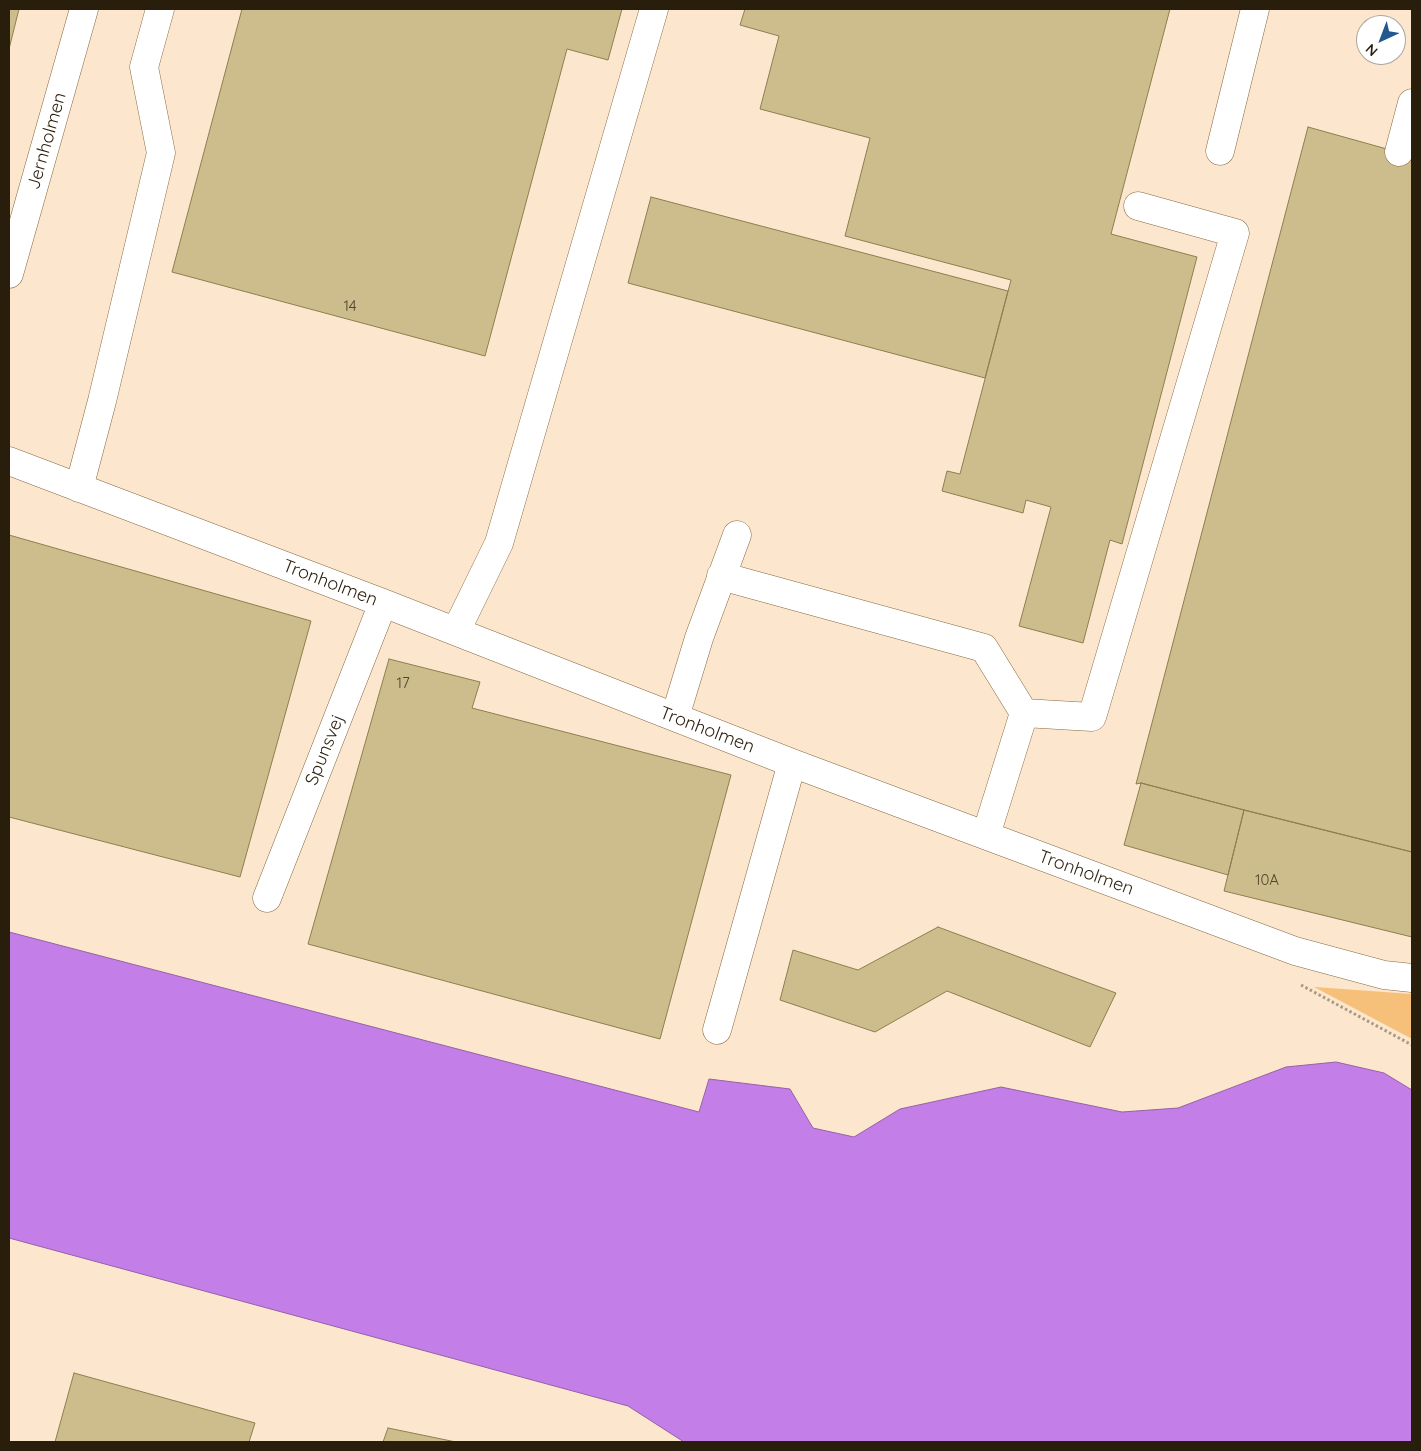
<!DOCTYPE html>
<style>
body{margin:0}
#map{position:relative;width:1421px;height:1451px;overflow:hidden;background:#fce7ce;font-family:Quicksand,sans-serif}
canvas{display:block}
.frame{position:absolute;inset:0;border:10px solid #291d0c;pointer-events:none}
.north{position:absolute;left:1356px;top:15px;width:50px;height:50px;box-sizing:border-box;background:#fff;border:1px solid #a9a59e;border-radius:50%;rotate:223deg;font-size:14px;font-weight:700;line-height:20px;text-align:center;color:#291d0c}
.north::after{content:'';display:block;margin:auto;width:18px;height:22px;background:#22578f;clip-path:polygon(50% 0,100% 100%,50% 72%,0 100%)}
</style>
<div id="map">
<canvas width="1421" height="1451"></canvas>
<div class="frame"></div>
<div class="north">N</div>
</div>
<script>
const g = document.querySelector('canvas').getContext('2d');
g.lineJoin = 'round';
function fillPath(path, color) { g.fillStyle = color; g.fill(path, 'evenodd'); }
const poly = rows => new Path2D(rows.map(r => 'M' + r).join(''));
function strokePath(path, color, width, dash) { g.strokeStyle = color; g.lineWidth = width; g.lineCap = dash ? 'butt' : 'round'; g.setLineDash(dash || []); g.stroke(path); }
function drawText(font, color, halo, rows, align = 'center') {
  g.font = font + ' Quicksand,sans-serif'; g.lineWidth = 4; g.setLineDash([]); g.textBaseline = 'middle'; g.strokeStyle = halo; g.fillStyle = color; for (const [text, x, y, turn = 0] of rows) {
    g.save(); g.translate(x, y); g.rotate((+turn || 0) * Math.PI / 180); g.textAlign = isNaN(turn) ? turn : align; if (halo) g.strokeText(text, 0, 0); g.fillText(text, 0, 0); g.restore();
  }
}
const green = poly([
 [1315,987,1412,994,1412,1039,1314,987]
]);
const water = poly([
 [9,932,699,1112,709,1079,790,1089,813,1128,854,1137,900,1109,1001,1087,1122,1112,1178,1108,1286,1067,1336,1062,1384,1073,1412,1090,1412,1442,684,1442,628,1406,9,1238,9,932]
]);
const building = poly([
 [9,9,19,9,9,49,9,9],
 [242,9,622,9,608,60,567,49,485,356,172,272,242,9],
 [745,9,1170,9,1111,234,1197,257,1122,544,1110,540,1083,643,1019,626,1051,507,1026,500,1023,513,942,491,947,471,960,474,1011,280,845,236,870,138,760,109,779,36,740,25,745,9],
 [1308,127,1412,156,1412,852,1244,810,1141,783,1136,784,1308,127],
 [651,197,1008,291,985,378,628,283,651,197],
 [9,535,311,621,240,877,9,817,9,535],
 [389,659,480,682,472,708,731,775,660,1039,308,944,389,659],
 [1141,783,1244,810,1228,875,1124,845,1141,783],
 [1244,810,1412,852,1412,937,1224,891,1244,810],
 [938,927,1116,993,1090,1047,947,991,875,1032,780,1000,793,950,858,970,938,927],
 [74,1373,255,1423,249,1442,55,1442,74,1373],
 [388,1428,456,1442,383,1442,388,1428]
]);
const path = poly([
 [1301,985,1412,1045]
]);
const minor = poly([
 [1220,151,1255,9],
 [1399,152,1412,103],
 [9,274,84,9],
 [9,461,383,603,792,763,1295,951,1384,975,1412,978],
 [79,488,102,401,161,153,144,67,160,9],
 [721,576,984,648,1024,713,986,835],
 [456,631,499,543,654,9],
 [1024,713,1092,717,1235,233,1138,206],
 [675,717,699,638,737,535],
 [267,898,383,603],
 [717,1030,792,763]
]);
const numberNames = [
 ["14",350,306],
 ["17",403,683],
 ["10A",1267,880]
];
const streetNames = [
 ["Jernholmen",47,141,-74],
 ["Tronholmen",330,583,21],
 ["Tronholmen",707,730,21],
 ["Spunsvej",325,750,-68],
 ["Tronholmen",1086,873,20]
];
fillPath(green, '#f6c07b');
fillPath(water, '#c37ee8');
strokePath(water, '#9561a6', 1);
fillPath(building, '#cdbd8c');
strokePath(building, '#8d7e4f', 1);
strokePath(minor, '#886a42', 29);
strokePath(path, '#ab9983', 3, [2.5, 2.5]);
strokePath(minor, '#fff', 28);
drawText('15px', '#52452c', null, numberNames);
drawText('18px', '#291d0c', '#fff', streetNames);
</script>
